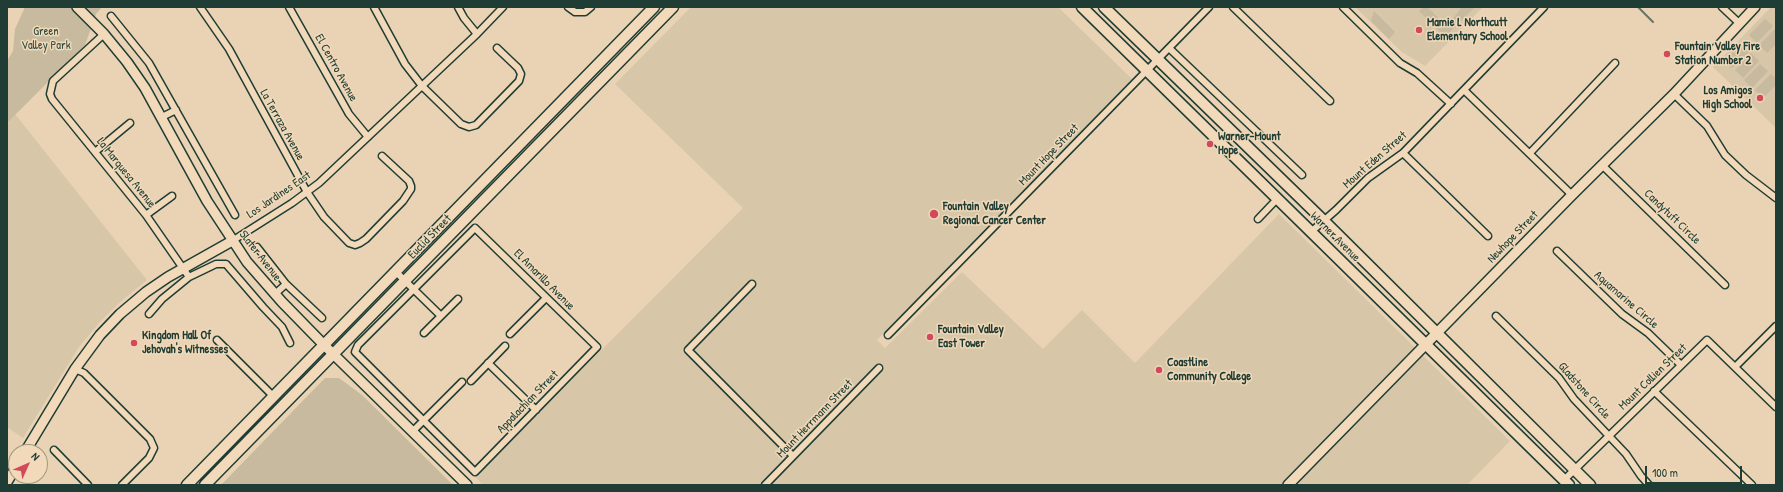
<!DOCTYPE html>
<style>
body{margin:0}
#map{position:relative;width:1783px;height:492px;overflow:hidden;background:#e9d3b4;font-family:"Patrick Hand",sans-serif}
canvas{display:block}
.frame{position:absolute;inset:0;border:8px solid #1f3d34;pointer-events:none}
.north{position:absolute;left:8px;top:444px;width:40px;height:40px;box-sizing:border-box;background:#f1d9b9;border:1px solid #9d9b84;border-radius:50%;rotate:45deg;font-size:11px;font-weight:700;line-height:16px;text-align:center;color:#1f3d34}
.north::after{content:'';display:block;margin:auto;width:14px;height:18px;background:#d1495b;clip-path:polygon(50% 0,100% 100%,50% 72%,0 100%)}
.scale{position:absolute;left:1645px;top:466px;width:97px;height:18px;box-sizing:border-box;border:2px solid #1f3d34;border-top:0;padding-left:5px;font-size:12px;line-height:14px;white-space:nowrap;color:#1f3d34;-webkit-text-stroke:3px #f1d9b9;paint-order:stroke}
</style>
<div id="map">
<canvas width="1783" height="492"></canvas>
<div class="frame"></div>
<div class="north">N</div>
<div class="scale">100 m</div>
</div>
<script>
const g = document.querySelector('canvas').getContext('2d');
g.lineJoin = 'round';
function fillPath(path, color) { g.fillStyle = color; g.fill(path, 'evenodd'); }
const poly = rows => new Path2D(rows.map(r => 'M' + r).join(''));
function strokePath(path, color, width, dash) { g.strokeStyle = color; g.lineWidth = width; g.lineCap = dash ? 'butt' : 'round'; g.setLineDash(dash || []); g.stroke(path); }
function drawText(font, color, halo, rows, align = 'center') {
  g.font = font + ' "Patrick Hand",sans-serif'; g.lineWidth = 3; g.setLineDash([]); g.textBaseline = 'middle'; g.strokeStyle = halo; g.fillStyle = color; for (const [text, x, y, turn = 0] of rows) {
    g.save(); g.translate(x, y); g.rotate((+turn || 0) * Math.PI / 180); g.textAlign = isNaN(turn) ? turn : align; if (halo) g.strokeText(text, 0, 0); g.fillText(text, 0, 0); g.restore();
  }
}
const built = poly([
 [691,7,1058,7,1132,79,877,340,885,348,962,272,1043,349,1082,310,1135,363,1279,214,1510,441,1467,485,483,485,475,477,743,208,615,84],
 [1355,7,1483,7,1425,66,1402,52],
 [1771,7,1776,7,1776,128,1713,67],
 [15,114,147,280,119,303,99,323,79,347,23,438,7,427,7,123]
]);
const green = poly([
 [25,7,102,7,96,14,85,45,7,123,7,61,13,51,15,29],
 [1424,7,1427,7,1447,26,1462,7,1475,7,1445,37,1419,11],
 [1374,11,1395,32,1389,39,1371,21],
 [1765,19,1773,26,1757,43,1749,35],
 [1775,29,1776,44,1767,53,1759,45],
 [1741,44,1749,52,1732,68,1724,61],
 [1751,53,1759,61,1743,78,1735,70],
 [1760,64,1768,71,1752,88,1744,80],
 [1771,74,1776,79,1776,85,1763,98,1755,90],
 [325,378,339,378,362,395,453,485,221,485]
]);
const stream = poly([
 [1638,7,1653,22]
]);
const street = poly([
 [200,7,229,49,307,192,324,217,349,243,355,245,360,243,366,239,403,201,411,189,411,186,409,181,382,156],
 [289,7,349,114,368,137],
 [374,7,405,64,422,86,461,124,469,127,476,125,519,81,521,74,518,68,497,48],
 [458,7,464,18,477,34],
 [568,7,575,12,585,12,591,7],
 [1233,7,1330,101],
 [1343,7,1400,63,1417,73,1451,104],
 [1722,7,1739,23],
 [111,16,149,63,235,215],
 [104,34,53,81,50,94,52,99,146,215,189,277,162,299,149,314],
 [1169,48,1302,175],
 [1464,90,1572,195],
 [1674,94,1707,126,1725,155,1746,175,1776,198],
 [162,117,176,110],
 [95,152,130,123],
 [1403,153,1488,236],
 [1530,153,1615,63],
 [1603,166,1725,285],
 [146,215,172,196],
 [1258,219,1278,198],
 [475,228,597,347,475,472,355,352,358,345,475,228],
 [1312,231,1336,210,1368,178,1403,153,1544,7],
 [232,241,292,203,319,183,477,34,503,7],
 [257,247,286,284,322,318],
 [1557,251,1622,314,1648,333,1681,365],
 [396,272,441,316],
 [189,277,216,264,226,264,263,307,282,327,290,343],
 [752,284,688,350,793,456],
 [275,294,286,284],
 [1496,316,1559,378,1574,399,1626,454,1641,476,1649,485],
 [424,333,458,299],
 [510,334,546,298],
 [888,335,1209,7],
 [217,340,274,397],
 [488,363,536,410],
 [1735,367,1776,326],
 [75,369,84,373,150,439,154,448,149,458,122,485],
 [471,381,505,346],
 [1654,391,1752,485],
 [413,431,462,382],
 [54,450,88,485],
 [1564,480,1707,340,1776,407],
 [765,485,879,368]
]);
const secondary = poly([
 [77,7,104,34,127,62,145,88,207,201,247,262,282,302,324,345,467,485],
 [25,452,75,369,100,335,120,314,146,292,168,277,232,241],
 [7,482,16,467],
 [1288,485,1572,195,1674,94,1755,7]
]);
const primary = poly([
 [1082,7,1569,485],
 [1104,7,1324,221,1590,485],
 [187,485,654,7],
 [205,485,673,7]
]);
const markers = [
 [1419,30,4,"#d1495b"],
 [1667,54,4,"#d1495b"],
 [1760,98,4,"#d1495b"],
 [1210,144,4,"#d1495b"],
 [934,214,5,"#d1495b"],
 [930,337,4,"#d1495b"],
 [134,343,4,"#d1495b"],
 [1159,370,4,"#d1495b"]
];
const poiNames = [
 ["Mamie L Northcutt",1427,23],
 ["Elementary School",1427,37],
 ["Fountain Valley Fire",1675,47],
 ["Station Number 2",1675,61],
 ["Los Amigos",1752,91,"right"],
 ["High School",1752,105,"right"],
 ["Warner-Mount",1218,137],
 ["Hope",1218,151],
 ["Fountain Valley",943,207],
 ["Regional Cancer Center",943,221],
 ["Fountain Valley",938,330],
 ["East Tower",938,344],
 ["Kingdom Hall Of",142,336],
 ["Jehovah's Witnesses",142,350],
 ["Coastline",1167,363],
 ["Community College",1167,377]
];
const parkNames = [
 ["Green",46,32],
 ["Valley Park",46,46]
];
const streetNames = [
 ["El Centro Avenue",336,68,61],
 ["La Terraza Avenue",282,125,61],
 ["Mount Hope Street",1049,155,-46],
 ["Mount Eden Street",1375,160,-41],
 ["La Marquesa Avenue",126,173,51],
 ["Los Jardines East",279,195,-34],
 ["Candytuft Circle",1672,217,44],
 ["Euclid Street",430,237,-46],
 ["Warner Avenue",1335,237,45],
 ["Newhope Street",1513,237,-46],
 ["Slater Avenue",260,256,52],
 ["El Amarillo Avenue",544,280,45],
 ["Aquamarine Circle",1626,300,41],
 ["Mount Collien Street",1653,377,-44],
 ["Gladstone Circle",1584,391,48],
 ["Appalachian Street",528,402,-46],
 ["Mount Herrmann Street",815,419,-46]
];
fillPath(built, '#d8c6a9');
fillPath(green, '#c7ba9e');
strokePath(stream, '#697463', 2);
strokePath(street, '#1f3d34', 9);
strokePath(secondary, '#1f3d34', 12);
strokePath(primary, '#1f3d34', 13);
strokePath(street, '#f1d9b9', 6);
strokePath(secondary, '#f1d9b9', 9);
strokePath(primary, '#f1d9b9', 10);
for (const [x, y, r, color] of markers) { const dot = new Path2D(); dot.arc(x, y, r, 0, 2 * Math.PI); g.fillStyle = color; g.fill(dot); strokePath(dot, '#f1d9b9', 1.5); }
drawText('bold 12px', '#1f3d34', '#f1d9b9', poiNames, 'left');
drawText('12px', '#304a3f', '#f1d9b9', parkNames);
drawText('12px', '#1f3d34', '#f1d9b9', streetNames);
</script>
